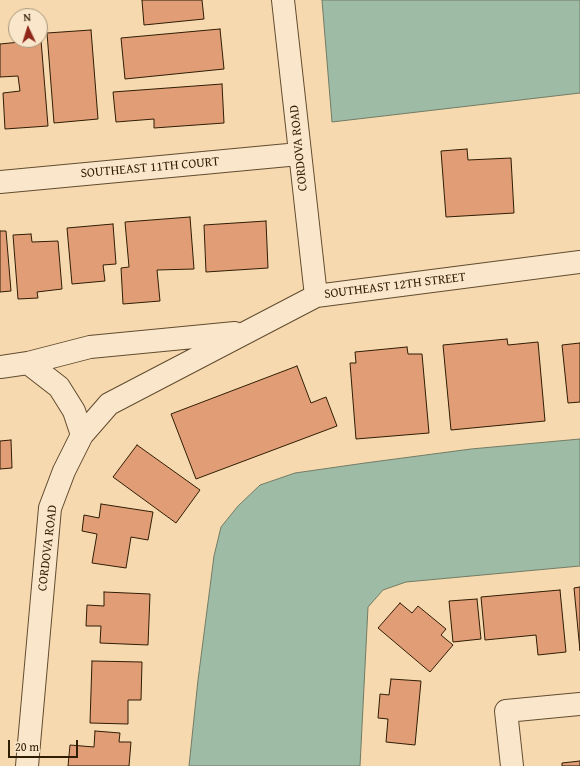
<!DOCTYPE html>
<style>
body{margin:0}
#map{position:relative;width:580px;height:766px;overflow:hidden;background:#f7d9af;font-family:"Gentium Book Plus",serif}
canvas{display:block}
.north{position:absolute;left:8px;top:8px;width:40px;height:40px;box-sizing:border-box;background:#fae6cb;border:1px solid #a9967b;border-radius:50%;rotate:356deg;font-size:11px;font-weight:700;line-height:16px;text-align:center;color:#2f1d04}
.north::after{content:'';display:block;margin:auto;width:14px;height:18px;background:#8f2418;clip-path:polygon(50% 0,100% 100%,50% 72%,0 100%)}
.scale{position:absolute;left:8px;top:740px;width:70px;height:18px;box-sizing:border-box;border:2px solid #2f1d04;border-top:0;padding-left:5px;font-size:12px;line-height:14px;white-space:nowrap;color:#2f1d04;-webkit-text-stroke:3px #fae6cb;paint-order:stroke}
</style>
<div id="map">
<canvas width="580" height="766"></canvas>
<div class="north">N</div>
<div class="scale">20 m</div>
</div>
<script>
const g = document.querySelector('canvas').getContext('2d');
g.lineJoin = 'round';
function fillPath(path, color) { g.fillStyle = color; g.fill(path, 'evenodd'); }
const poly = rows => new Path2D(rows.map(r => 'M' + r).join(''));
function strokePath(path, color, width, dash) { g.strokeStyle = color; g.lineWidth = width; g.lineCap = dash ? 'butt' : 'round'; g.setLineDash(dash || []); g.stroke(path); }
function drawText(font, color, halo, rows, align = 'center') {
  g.font = font + ' "Gentium Book Plus",serif'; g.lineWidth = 4; g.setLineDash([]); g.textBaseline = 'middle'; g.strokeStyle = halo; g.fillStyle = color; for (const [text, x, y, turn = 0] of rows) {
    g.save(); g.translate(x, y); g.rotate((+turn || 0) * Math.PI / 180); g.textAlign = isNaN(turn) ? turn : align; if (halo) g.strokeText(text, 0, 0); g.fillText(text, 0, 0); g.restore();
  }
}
const water = poly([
 [322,0,580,0,580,93,332,122,322,0],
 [580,439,580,566,406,582,383,590,368,607,360,766,189,766,198,680,214,556,221,527,238,506,260,485,295,473,365,463,471,449,580,439]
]);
const building = poly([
 [142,0,202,0,204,19,144,25,142,0],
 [220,29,224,69,125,79,121,38,220,29],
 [91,30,98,119,54,123,47,33,91,30],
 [41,40,48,126,5,129,3,93,20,91,18,76,0,77,0,44,41,40],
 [222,84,224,123,154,128,154,119,116,122,113,92,222,84],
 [467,149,468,160,511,158,514,213,446,217,441,151,467,149],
 [190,217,194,269,157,270,160,301,123,304,121,268,129,267,125,222,190,217],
 [266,221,268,268,206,272,204,225,266,221],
 [113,224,116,264,103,265,105,281,72,284,67,228,113,224],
 [0,231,6,231,11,291,0,292,0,231],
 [31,234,32,242,58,241,62,289,37,292,38,298,18,299,13,235,31,234],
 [507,339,508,345,538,342,545,421,451,430,443,345,507,339],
 [580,343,580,402,568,403,562,345,580,343],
 [407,347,408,354,422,354,429,433,356,439,350,363,356,363,355,352,407,347],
 [297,366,311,403,326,397,337,426,196,479,171,414,297,366],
 [11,440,12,468,0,469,0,441,11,440],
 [137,445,200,490,176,523,113,477,137,445],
 [101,504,153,512,148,540,131,537,126,568,92,563,97,534,82,531,84,515,99,518,101,504],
 [580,587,580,651,574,588,580,587],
 [560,590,566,652,538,655,536,635,485,640,481,597,560,590],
 [104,592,150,594,148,645,100,643,101,626,86,626,87,605,104,606,104,592],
 [477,599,481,639,453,642,449,601,477,599],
 [400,603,412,613,418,606,446,629,441,635,453,645,430,672,378,628,400,603],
 [92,661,142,662,141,700,128,700,128,724,90,723,92,661],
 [391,679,421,681,415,745,386,742,388,719,378,718,380,694,389,695,391,679],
 [95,731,120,733,119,742,131,742,129,766,68,766,70,745,94,747,95,731],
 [580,761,580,766,562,766,562,763,580,761]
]);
const street = poly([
 [283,0,316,296],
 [0,182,299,154],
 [28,363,59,387,74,411,82,435],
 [0,367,28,363,90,347,235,333],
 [27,766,50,508,64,471,82,435,109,404,316,296,580,262],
 [512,766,506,711,580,704]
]);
const streetNames = [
 ["CORDOVA ROAD",299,148,-96],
 ["SOUTHEAST 11TH COURT",150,168,-5],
 ["SOUTHEAST 12TH STREET",395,286,-7],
 ["CORDOVA ROAD",48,548,-83]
];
fillPath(water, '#9ebba5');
strokePath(water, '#727c65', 1);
fillPath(building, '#e09d76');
strokePath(building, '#2f1d04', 1);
strokePath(street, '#614c2f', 24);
strokePath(street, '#fae6cb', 22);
drawText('13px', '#2f1d04', '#fae6cb', streetNames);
</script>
